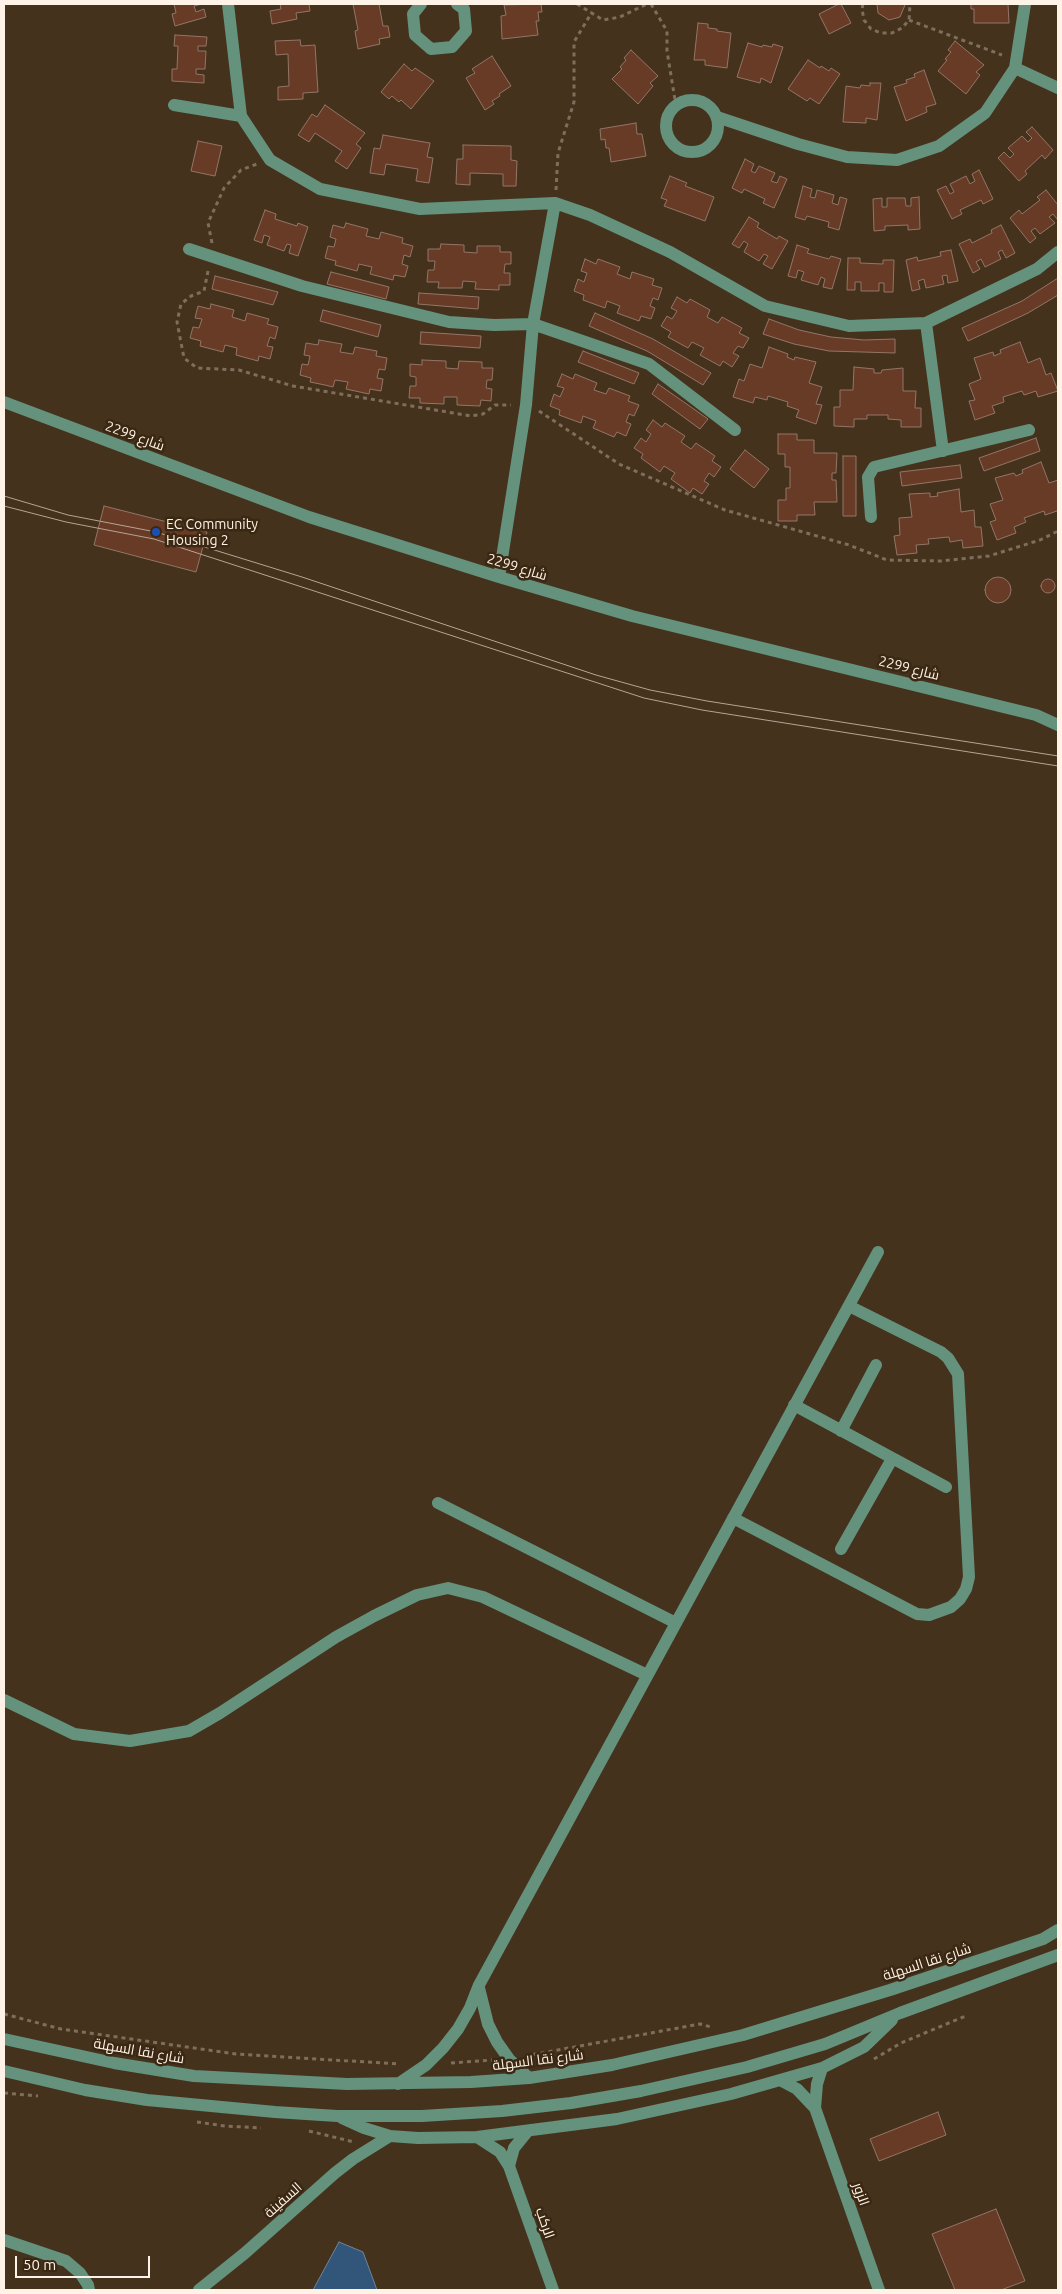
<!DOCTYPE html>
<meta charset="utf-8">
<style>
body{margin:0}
#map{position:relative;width:1062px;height:2294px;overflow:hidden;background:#45321d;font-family:Ubuntu,sans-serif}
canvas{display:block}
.frame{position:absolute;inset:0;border:5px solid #fff2e6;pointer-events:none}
.scale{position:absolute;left:15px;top:2256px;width:135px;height:22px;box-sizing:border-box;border:2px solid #fff2e6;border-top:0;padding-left:6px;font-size:15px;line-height:18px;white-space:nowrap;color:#fff2e6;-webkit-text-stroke:4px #3a2813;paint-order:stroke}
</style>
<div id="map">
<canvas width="1062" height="2294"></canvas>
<div class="frame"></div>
<div class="scale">50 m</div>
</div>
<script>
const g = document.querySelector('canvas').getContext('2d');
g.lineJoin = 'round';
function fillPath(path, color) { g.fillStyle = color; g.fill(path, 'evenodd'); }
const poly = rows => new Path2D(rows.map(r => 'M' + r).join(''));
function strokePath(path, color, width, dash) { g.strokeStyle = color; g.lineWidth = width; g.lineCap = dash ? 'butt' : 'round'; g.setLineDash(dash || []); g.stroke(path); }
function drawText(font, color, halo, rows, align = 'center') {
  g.font = font + ' Ubuntu,Cairo,sans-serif'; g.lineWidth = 5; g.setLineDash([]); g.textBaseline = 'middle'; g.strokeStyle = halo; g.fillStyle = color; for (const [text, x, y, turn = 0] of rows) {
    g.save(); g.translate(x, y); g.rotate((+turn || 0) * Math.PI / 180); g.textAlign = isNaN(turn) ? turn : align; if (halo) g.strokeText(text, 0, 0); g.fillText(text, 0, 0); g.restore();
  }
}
const water = poly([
 [339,2242,363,2252,377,2290,313,2290,339,2242]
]);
const building = poly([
 [174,4,202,4,194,6,196,12,204,9,206,17,175,26,172,14,176,13,174,4],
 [280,4,309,4,310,11,296,13,297,19,272,24,270,11,281,9,280,4],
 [353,4,379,4,383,26,388,26,390,37,379,39,380,44,358,49,355,31,358,30,353,4],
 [541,4,542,12,538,12,539,21,536,21,538,35,502,39,501,16,506,15,504,5,541,4],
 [839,4,841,4,851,23,829,34,819,14,839,4],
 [877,4,905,4,905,5,900,17,889,20,878,13,877,4],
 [971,4,1008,4,1009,23,974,23,974,9,971,9,971,4],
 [698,23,708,24,708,28,717,29,717,31,731,33,727,68,705,65,705,60,694,60,698,23],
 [175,35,207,37,206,46,198,46,198,51,206,51,205,69,196,69,196,74,204,75,204,83,172,81,172,69,177,69,178,46,174,46,175,35],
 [300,40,301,46,315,45,318,92,303,93,303,99,278,100,278,87,289,86,288,54,276,55,275,41,300,40],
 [955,41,984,65,976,72,980,75,966,94,938,71,947,60,945,59,951,52,948,50,955,41],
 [748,43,762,47,763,45,772,47,773,44,783,47,771,83,761,78,760,83,737,77,748,43],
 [631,50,658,76,650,83,653,86,638,104,612,79,622,69,620,67,626,60,624,58,631,50],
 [492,56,511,86,499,94,500,96,492,101,494,104,485,110,466,78,475,73,472,69,492,56],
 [808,60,820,68,821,66,829,71,831,68,840,74,819,104,810,98,807,101,788,89,808,60],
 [404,64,412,71,415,68,434,81,411,109,401,100,399,102,392,96,389,99,381,92,404,64],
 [924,70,936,104,926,107,927,112,906,121,894,87,907,83,906,80,915,77,914,74,924,70],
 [870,83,881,83,877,120,866,118,866,123,843,122,846,86,860,88,861,85,870,86,870,83],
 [325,105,365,133,356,144,361,148,347,169,335,161,342,151,315,133,309,142,298,135,312,114,317,117,325,105],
 [636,123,637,134,642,134,646,156,611,162,609,148,606,148,605,139,601,140,600,129,636,123],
 [1032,127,1053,150,1045,159,1042,155,1025,171,1027,174,1019,181,998,158,1004,152,1010,158,1014,154,1008,148,1022,136,1028,142,1032,138,1026,132,1032,127],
 [383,135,430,143,427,157,433,158,429,183,416,181,418,169,386,164,384,175,370,173,374,148,380,149,383,135],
 [198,141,222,146,215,176,191,171,198,141],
 [463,145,511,146,511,160,517,161,516,186,503,186,503,174,470,173,470,185,456,184,457,159,463,159,463,145],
 [745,159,754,164,751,171,755,173,759,166,775,173,771,181,777,183,780,176,787,179,774,208,763,203,765,199,744,189,742,193,732,188,745,159],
 [979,170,993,199,983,204,981,200,960,210,962,214,952,219,937,190,946,186,950,194,954,192,950,184,966,176,970,184,975,181,972,174,979,170],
 [670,176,687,183,685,186,714,197,705,221,664,206,667,200,661,198,670,176],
 [803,186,812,189,810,197,815,198,817,190,834,195,832,203,838,205,840,197,847,199,839,230,828,227,829,222,807,216,805,220,795,217,803,186],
 [1046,190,1058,205,1058,220,1053,214,1049,217,1055,223,1040,234,1035,228,1031,231,1036,238,1030,243,1010,218,1019,210,1022,214,1040,200,1037,197,1046,190],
 [919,197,920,229,908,230,908,225,885,226,885,230,874,231,873,199,882,198,882,207,887,207,887,198,905,198,906,206,911,206,911,198,919,197],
 [265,210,276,214,275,219,297,226,298,223,308,227,298,256,289,253,291,245,287,244,284,251,267,245,270,237,264,235,262,243,254,240,265,210],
 [749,217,759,223,757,227,777,239,779,236,788,241,772,269,763,264,768,256,764,254,759,261,744,252,748,244,744,241,739,248,732,244,749,217],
 [346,223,368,229,366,236,379,239,381,232,403,238,402,243,413,246,410,257,404,255,402,264,408,266,405,277,394,275,393,280,370,274,372,267,359,264,357,271,335,265,336,261,325,258,328,246,334,247,336,239,330,237,333,225,344,228,346,223],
 [1001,225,1015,253,1006,258,1002,250,998,252,1001,259,985,267,981,259,976,262,980,269,973,273,959,244,970,239,972,243,992,233,991,230,1001,225],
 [441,244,464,245,464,252,477,253,477,246,500,246,500,252,511,252,511,264,505,264,504,273,510,273,510,285,499,285,499,290,475,289,476,282,463,281,462,288,438,288,439,282,427,282,428,270,434,270,435,261,428,261,428,249,440,249,441,244],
 [797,245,809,249,807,253,829,259,831,256,841,259,832,289,823,287,825,279,821,277,818,285,801,280,804,272,798,270,796,278,788,276,797,245],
 [951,250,958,281,948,283,947,275,942,276,944,284,926,288,924,279,918,281,920,289,912,291,906,260,917,257,918,261,941,256,940,252,951,250],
 [848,258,860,258,860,263,883,264,883,260,894,260,893,292,884,292,884,283,879,283,879,291,861,291,861,282,855,282,855,290,847,290,848,258],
 [585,259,596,264,598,259,620,267,617,274,630,279,632,272,654,279,652,285,662,288,658,300,653,298,650,306,655,308,651,319,641,316,639,321,617,313,620,306,607,301,605,308,583,300,584,295,574,291,578,279,584,282,587,273,581,271,585,259],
 [331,272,389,287,386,299,327,284,331,272],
 [215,276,278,292,273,305,212,289,215,276],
 [1058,278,1058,295,1028,313,968,341,962,328,1022,301,1058,278],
 [419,293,479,297,478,309,418,304,419,293],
 [677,297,687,303,690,299,710,310,707,317,718,323,722,317,742,328,739,333,749,338,743,348,738,346,733,353,739,356,732,367,723,361,720,366,700,355,704,348,692,342,688,348,668,337,671,332,661,326,667,316,672,319,677,311,671,308,677,297],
 [211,304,234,310,232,317,245,321,247,313,269,319,267,324,278,327,275,339,270,337,267,346,273,347,270,359,259,356,258,361,236,355,237,348,225,345,223,352,200,346,201,341,190,338,193,327,199,328,202,319,195,318,198,306,210,309,211,304],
 [323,310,381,325,378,337,320,321,323,310],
 [595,313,653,339,711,373,703,385,647,351,589,326,595,313],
 [769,319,799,330,831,337,864,340,895,339,895,353,829,351,794,344,763,334,769,319],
 [421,332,481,336,480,348,420,344,421,332],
 [319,340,342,344,340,352,353,354,355,347,377,351,376,356,387,358,385,370,379,369,377,378,383,379,381,391,370,389,369,394,346,389,348,382,335,380,333,387,325,385,310,382,311,378,300,375,302,364,308,365,310,356,304,355,306,343,318,345,319,340],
 [1020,342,1028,363,1040,358,1046,375,1051,373,1058,391,1038,397,1036,391,1024,395,1022,391,1003,397,1004,402,992,406,995,413,975,420,969,401,975,400,969,384,981,379,974,358,993,352,994,356,1001,353,1000,350,1020,342],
 [769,347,788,354,787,357,794,360,795,357,816,362,809,383,822,387,816,404,822,405,816,424,796,417,799,410,787,406,788,402,768,396,767,400,755,397,753,403,733,397,739,379,744,381,750,364,762,368,769,347],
 [583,351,639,373,634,384,578,362,583,351],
 [422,360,446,361,446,368,458,369,459,361,482,362,482,368,493,368,492,380,487,380,486,388,492,389,491,401,481,400,480,406,457,405,457,397,444,397,444,404,420,403,420,398,409,398,410,386,416,386,416,377,410,376,410,364,422,365,422,360],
 [854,367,874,369,874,373,881,373,882,370,903,368,903,391,916,391,915,408,921,408,921,427,901,427,901,420,888,419,888,415,867,415,867,419,854,419,854,427,834,426,834,407,840,407,840,390,853,390,854,367],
 [562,374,573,379,575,374,597,383,594,390,606,394,609,388,630,396,628,401,639,405,634,416,629,414,626,422,631,424,626,436,617,432,614,437,593,428,596,421,583,416,581,423,559,415,560,410,550,406,554,394,560,397,564,388,557,386,562,374],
 [658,384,708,419,700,429,652,394,658,384],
 [653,420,662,427,665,423,685,436,681,442,691,449,696,443,715,456,712,461,721,467,714,477,709,473,704,481,709,484,702,494,693,488,690,493,671,479,675,473,664,466,660,472,641,458,643,454,634,448,641,438,646,442,651,434,646,430,653,420],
 [778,434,797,434,797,440,814,440,814,453,837,453,836,473,832,473,832,480,836,480,837,502,814,502,815,515,797,515,797,521,778,521,778,500,786,500,786,488,790,488,790,467,785,467,785,454,778,454,778,434],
 [1036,438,1040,451,984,471,979,458,1036,438],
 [745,450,769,469,754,488,730,469,745,450],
 [843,456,856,456,856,516,843,516,843,456],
 [1041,462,1049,483,1058,480,1058,513,1057,511,1045,515,1044,511,1024,518,1026,522,1014,527,1016,533,997,540,990,522,996,520,990,504,1003,500,995,478,1014,473,1016,476,1023,473,1022,470,1041,462],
 [960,465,962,478,902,486,900,472,960,465],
 [959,489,961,512,974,510,975,527,981,527,983,546,963,548,962,540,950,542,949,537,928,539,929,544,916,545,917,553,897,555,894,536,900,535,899,518,912,517,909,494,930,493,930,497,938,496,937,493,959,489],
 [104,506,207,532,196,572,94,545,104,506],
 '985 590a13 13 0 1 1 26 0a13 13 0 1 1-26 0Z',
 '1041 586a7 7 0 1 1 14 0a7 7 0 1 1-14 0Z',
 [938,2112,946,2135,879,2161,870,2139,938,2112],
 [996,2209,1025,2281,1001,2290,955,2290,932,2234,996,2209]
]);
const path = poly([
 [577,4,603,20,620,17,647,4],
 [651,4,667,31,667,51,676,106],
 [863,4,862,9,864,20,871,29,881,33,892,33,902,28,909,20,910,4],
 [909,20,1002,55],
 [556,190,558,153,574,102,574,42,592,12],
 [212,243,208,223,224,188,241,170,257,164],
 [208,271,204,291,191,296,181,304,177,322,184,358,197,368,239,370,293,386,471,416,483,414,495,405,511,405],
 [539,411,619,464,725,510,849,545,887,560,941,561,989,556,1040,540,1058,531],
 [4,2014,61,2029,236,2054,399,2064],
 [525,2056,700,2024,711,2027],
 [874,2059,901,2043,968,2015],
 [451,2063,492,2060],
 [4,2093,38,2096],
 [197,2122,225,2126,261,2128],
 [309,2131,354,2142]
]);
const minor = poly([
 [228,4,241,116,270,160,320,189,420,209,555,203,590,215,670,252,765,306,849,326,926,323,1037,269,1058,252],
 [421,4,413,14,415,35,431,49,452,47,466,31,464,9,457,4],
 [1015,68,1058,88],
 '666 126a26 26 0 1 1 52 0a26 26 0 1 1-52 0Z',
 [174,105,241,116],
 [717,117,798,144,847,157,897,160,939,146,985,113,1015,68,1025,4],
 [189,249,302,286,449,322,494,325,533,324,649,364,735,430],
 [926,323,943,451],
 [4,402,309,517,499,577,632,616,1036,715,1058,725],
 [871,517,868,477,874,467,1029,430],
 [499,577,526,405,533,324,555,203],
 [794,1405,946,1487],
 [841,1431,876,1365],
 [438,1503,676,1623],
 [733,1518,917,1614,929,1615,951,1607,960,1599,966,1589,969,1577,958,1374,948,1358,941,1352,849,1306],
 [841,1549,892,1459],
 [4,1700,74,1734,130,1741,189,1731,220,1713,336,1637,374,1616,417,1595,448,1588,483,1597,647,1675],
 [479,1988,488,2024,497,2042,509,2059,529,2078],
 [4,2039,114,2063,194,2076,347,2084,471,2082,529,2078,612,2065,743,2035,890,1990,1043,1939,1058,1930],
 [4,2071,85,2090,147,2100,275,2112,337,2116,422,2116,502,2111,571,2103,641,2091,747,2067,825,2044,900,2013,1058,1955],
 [780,2080,797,2089,815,2108,879,2290],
 [398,2084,426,2065,443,2048,458,2029,470,2008,479,1985,878,1252],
 [815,2108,817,2084,822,2068],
 [342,2118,364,2128,390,2136,418,2138,477,2137,617,2119,731,2094,822,2068,864,2047,892,2020],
 [477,2137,500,2152,509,2166,553,2290],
 [509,2166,514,2148,527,2132],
 [4,2240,66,2261,80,2273,88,2285,89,2290],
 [199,2290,245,2253,335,2173,353,2159,390,2136]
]);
const tram = poly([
 [4,496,68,515,156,532,302,577,596,675,650,690,707,701,1058,756],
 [4,506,66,522,154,539,644,698,702,710,1058,766]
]);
const markers = [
 [156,532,5,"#1a4fb4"]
];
const streetNames = [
 ["شارع 2299",135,436,20],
 ["شارع 2299",517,567,17],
 ["شارع 2299",909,668,14],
 ["شارع نقا السهلة",927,1962,-18],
 ["شارع نقا السهلة",139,2051,10],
 ["شارع نقا السهلة",538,2060,-7],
 ["الزور",861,2194,71],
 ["السفينة",283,2200,-42],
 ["الركب",545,2223,71]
];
const poiNames = [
 ["EC Community",166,524],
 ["Housing 2",166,540]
];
fillPath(water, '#315679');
strokePath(water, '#6f859a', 1);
fillPath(building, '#683b26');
strokePath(building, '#937568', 1);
strokePath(path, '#7f6e5c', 3, [4, 4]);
strokePath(minor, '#64927d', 12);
strokePath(tram, '#b4a595', 1);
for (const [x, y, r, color] of markers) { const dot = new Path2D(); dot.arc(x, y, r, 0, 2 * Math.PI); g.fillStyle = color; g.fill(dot); strokePath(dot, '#3a2813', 2); }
drawText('14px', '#fff2e6', '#3a2813', streetNames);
drawText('14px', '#fff2e6', '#3a2813', poiNames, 'left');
</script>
